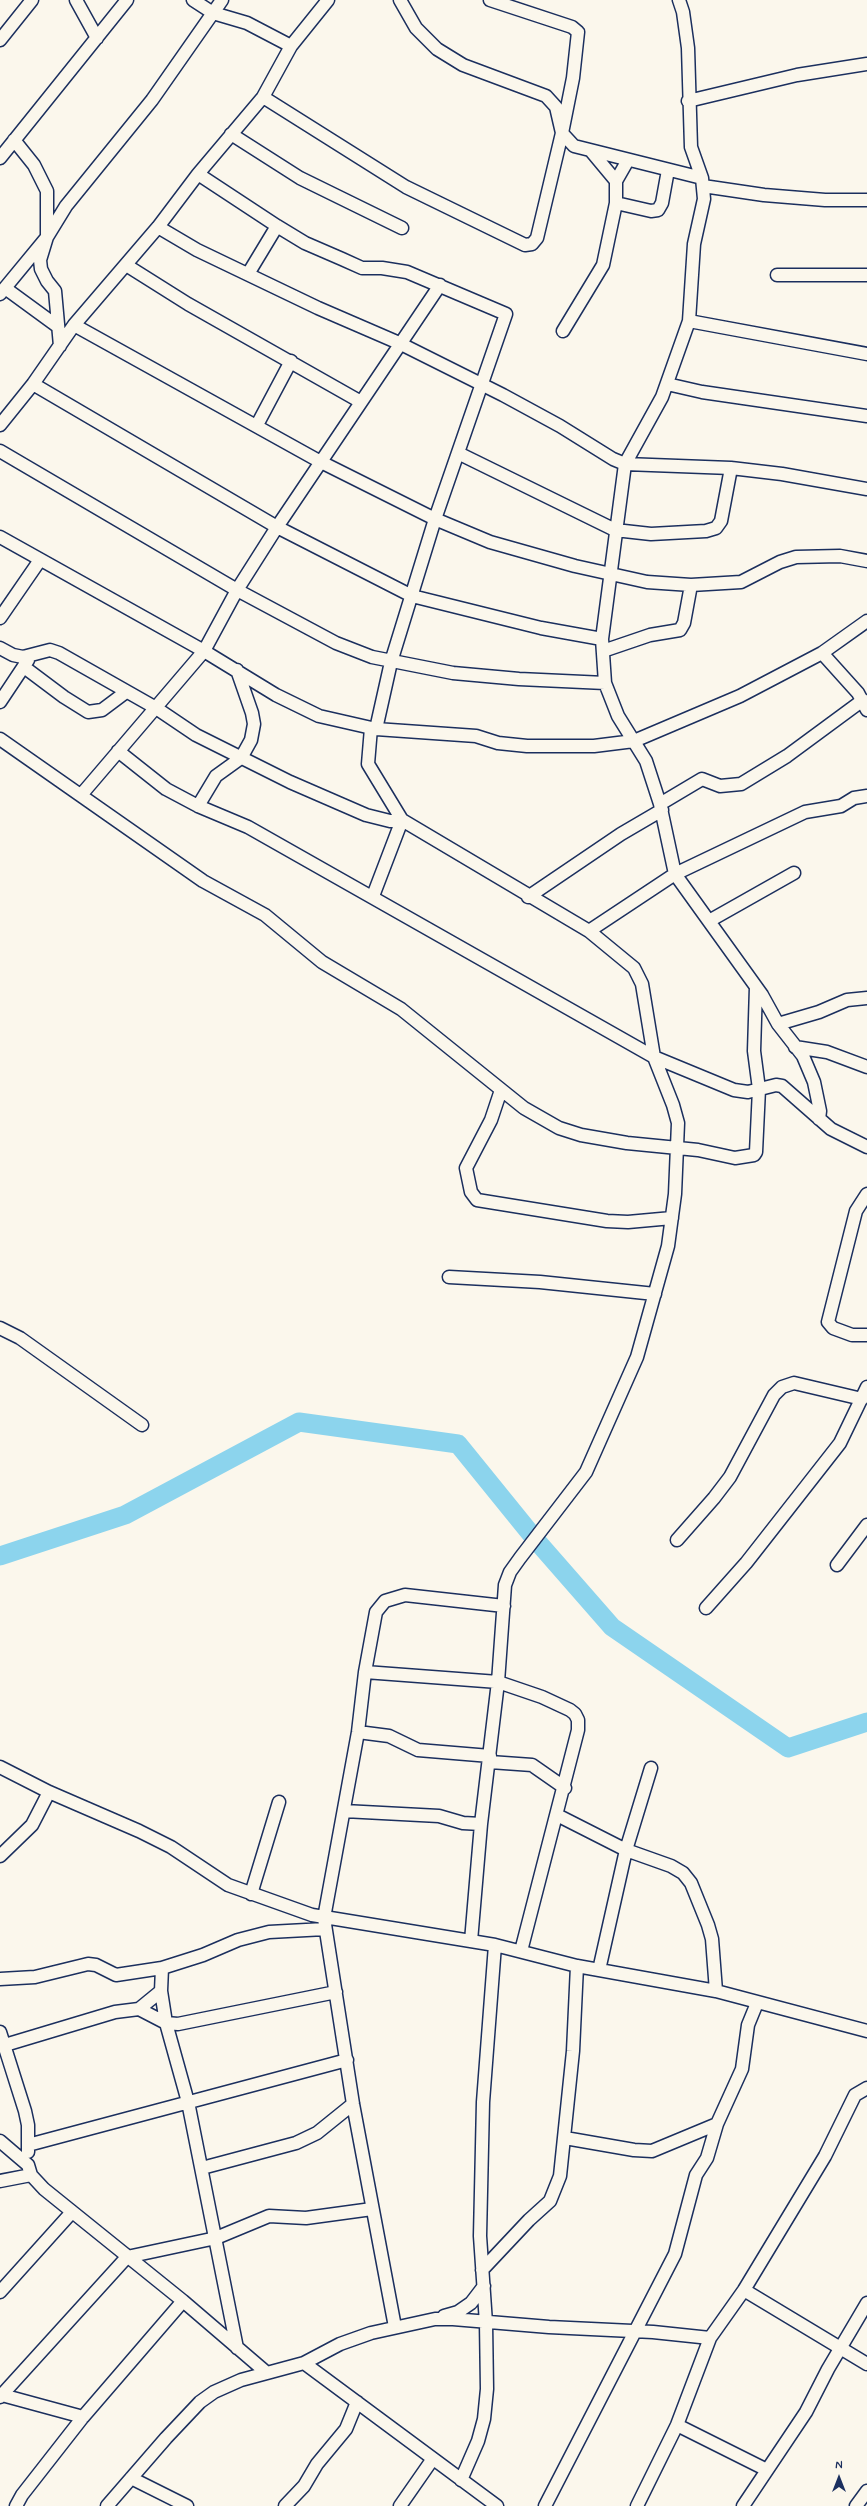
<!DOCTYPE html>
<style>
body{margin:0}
#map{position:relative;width:867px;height:2506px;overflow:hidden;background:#fbf7ec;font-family:Mynerve,sans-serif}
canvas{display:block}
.north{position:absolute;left:819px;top:2458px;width:40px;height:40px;-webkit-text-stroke:3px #fbf7ec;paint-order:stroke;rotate:0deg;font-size:11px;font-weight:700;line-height:16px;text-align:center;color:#1b2f5e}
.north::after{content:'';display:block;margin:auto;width:14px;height:18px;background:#1b2f5e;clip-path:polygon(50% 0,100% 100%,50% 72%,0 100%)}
</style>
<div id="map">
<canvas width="867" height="2506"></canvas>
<div class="north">N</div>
</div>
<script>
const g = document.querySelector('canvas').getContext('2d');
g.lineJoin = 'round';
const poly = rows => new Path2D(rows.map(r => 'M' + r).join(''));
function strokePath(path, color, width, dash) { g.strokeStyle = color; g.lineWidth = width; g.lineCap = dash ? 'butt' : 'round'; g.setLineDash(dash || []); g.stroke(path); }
const river = poly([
 [0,1556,125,1515,299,1422,458,1444,535,1539,612,1627,788,1748,867,1722]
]);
const minor = poly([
 [76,0,97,38],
 [193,0,213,13,247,23,291,46],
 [400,0,416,28,437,49,463,65,546,96,556,107,562,133,574,146,702,178],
 [679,0,683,12,688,48,691,147,702,178,704,199,694,244,689,321,662,397,625,464,602,639,605,683,618,716,646,761,660,804,675,874,762,995,778,1024,803,1056,814,1082,820,1111,819,1119],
 [0,40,32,0],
 [263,97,406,187,525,245,532,244,537,238,562,133,573,78,578,32,572,27,490,0],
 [688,101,797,75,867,64],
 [231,134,300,178,402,228],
 [14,140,34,165,47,191,47,237,40,260,41,269,47,281,55,291,60,346],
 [591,151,616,181],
 [0,158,127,0],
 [198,174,277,226,305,243,342,259,362,268,382,268,407,272,506,314,435,519,391,662,376,729],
 [703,186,764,195,825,200,867,200],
 [616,203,651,211,658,210,662,203,668,170],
 [158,227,197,250,318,308,399,343,503,395,560,426,613,459,625,464,731,468,782,474,867,489],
 [126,265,188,304,361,402],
 [248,274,277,226],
 [777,275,867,275],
 [5,288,57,326],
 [0,294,47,237,66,206,152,100,222,0],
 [689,321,867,354],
 [74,325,319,461,435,519,490,542,575,566,647,582,691,585,741,582,780,562,796,557,840,556,867,561],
 [563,331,603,265,616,203,616,181,628,160],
 [33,384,277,527,412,596,541,628,602,639],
 [667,384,702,392,867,416],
 [0,425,33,384,74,325,158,227,198,174,263,97,291,46,328,0],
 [257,425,291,361],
 [0,451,237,590,336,643,372,657,453,673,519,679,605,683],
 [458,453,615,530,651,534,706,531,716,528,721,521,731,468],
 [0,537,204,651,276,695,319,716,376,729,476,736,498,743,527,746,594,746,634,741,740,696,822,653,867,621],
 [0,618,40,560],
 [0,648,13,655,23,657,50,650,59,653,156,708,196,735,290,782,366,815,390,821,402,820,589,931,634,968,642,984,654,1057,673,1105,678,1123,675,1194,668,1246,637,1357,586,1472,520,1558,510,1572,505,1585,498,1682,481,1824,471,1941],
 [603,651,650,635,680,630,684,623,691,585],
 [822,653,858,693,867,710],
 [24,667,64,697,88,712,102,710,126,692],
 [0,702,28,660],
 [371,728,368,764,402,820,373,896],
 [0,739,203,881,265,915,322,962,401,1009,524,1108,559,1128,581,1135,627,1143,698,1150,735,1158,754,1155,756,1152,759,1089,754,1051,756,987],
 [118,751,166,789,198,806,248,827,654,1057,734,1090,748,1092,776,1085,782,1086,831,1129,867,1147],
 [81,795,204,651,237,590,277,527,440,285],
 [660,804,702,779,720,786,741,784,787,756,863,700],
 [198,806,216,776,241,758,251,740,254,724,252,713,237,670],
 [528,897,621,834,662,810],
 [709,921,794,873],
 [589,931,675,874,805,812,841,806,854,798,867,796],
 [778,1024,819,1012,847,1000,867,998],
 [795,1047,827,1052,867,1067],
 [501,1090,491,1120,466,1168,471,1192,477,1200,607,1221,628,1222,672,1218],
 [867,1194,856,1211,828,1322,833,1328,852,1335,867,1335],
 [449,1277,540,1282,655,1294],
 [0,1328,20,1338,142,1425],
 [677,1540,714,1498,730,1477,774,1395,782,1387,794,1383,862,1399],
 [837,1565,867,1525],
 [706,1608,746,1563,840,1443,867,1387],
 [365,1672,498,1682,542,1697,570,1710,575,1714,578,1720,578,1730,521,1951],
 [358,1732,389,1736,418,1750,490,1756],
 [490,1762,532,1765,565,1788],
 [0,1767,49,1792,139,1831,171,1847,228,1885,312,1915,495,1945,577,1966,716,1991,867,2031],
 [344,1811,439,1816,463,1823,481,1824],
 [557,1815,626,1850,671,1866,683,1873,691,1883,708,1925,712,1939,716,1991],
 [0,1856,32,1825,49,1792],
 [251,1894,279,1802],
 [162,1968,161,1991,166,2023,188,2102,237,2348],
 [599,1970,626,1850,651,1768],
 [0,1979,35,1977,88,1964,96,1965,116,1975,162,1968,203,1955,238,1940,269,1932,325,1929],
 [139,2009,161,1991],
 [0,2032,25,2111,28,2125,28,2152],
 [5,2045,115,2012,139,2009,166,2023,178,2024,336,1992],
 [565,2138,634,2150,652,2151,717,2124],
 [0,2141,28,2165,31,2175,44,2189,183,2301,267,2373],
 [28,2145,347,2060],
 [202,2168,296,2143,317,2133,353,2104],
 [0,2181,31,2175],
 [482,2270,529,2220,550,2201,560,2176,573,2051,577,1966],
 [744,2290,867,2364],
 [0,2292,72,2212],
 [444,2316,458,2312,471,2303,484,2286],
 [395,2327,353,2104,324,1918,358,1732,365,1672,376,1612,385,1601,405,1595,504,1606],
 [304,2363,497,2506],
 [2,2395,83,2417],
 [0,2397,127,2257,216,2238,269,2216,306,2218,372,2209],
 [677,2425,767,2470],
 [131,2478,187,2506],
 [461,2480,478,2441,484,2419,487,2389,486,2323,480,2236,483,2102,495,1945],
 [16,2506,22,2495,83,2417,183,2301],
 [107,2506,166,2438,200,2402,214,2392,241,2380,304,2363,340,2344,371,2333,435,2319,453,2319,549,2327,653,2332,710,2338],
 [285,2506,304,2486,317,2464,346,2429,357,2402],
 [400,2506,432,2460],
 [545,2506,675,2254,696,2175,707,2158,717,2124,742,2069,748,2025,757,2003],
 [637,2506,677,2425,710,2338,744,2290,825,2156,855,2095,867,2088],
 [743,2506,806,2412,828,2369,867,2303],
 [856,2506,867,2491]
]);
strokePath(river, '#8cd4ed', 19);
strokePath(minor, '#1b2f5e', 15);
strokePath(minor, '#fbf7ec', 12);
</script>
